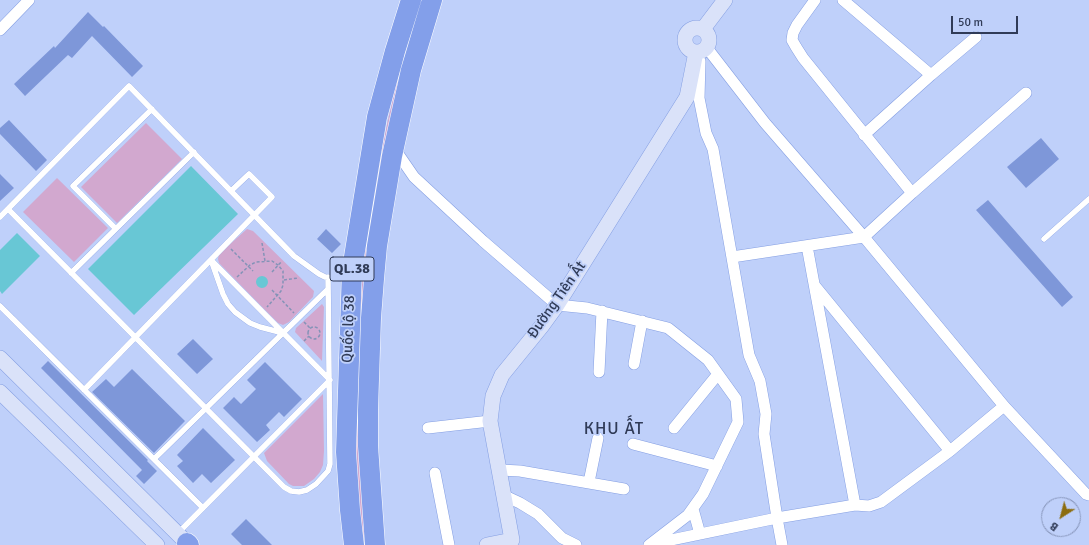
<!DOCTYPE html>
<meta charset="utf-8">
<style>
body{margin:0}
#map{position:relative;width:1089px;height:545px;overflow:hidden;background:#bfd0fa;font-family:Signika,sans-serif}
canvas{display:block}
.north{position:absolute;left:1041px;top:497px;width:40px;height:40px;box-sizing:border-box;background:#bfd0fa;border:1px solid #8694b9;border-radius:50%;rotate:216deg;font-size:11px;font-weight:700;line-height:16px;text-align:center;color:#303b57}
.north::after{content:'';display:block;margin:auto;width:14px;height:18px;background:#8c6d10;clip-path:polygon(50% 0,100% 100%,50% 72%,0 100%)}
.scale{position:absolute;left:951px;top:16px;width:67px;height:18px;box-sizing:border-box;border:2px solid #303b57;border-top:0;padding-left:5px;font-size:12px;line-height:14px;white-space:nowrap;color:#303b57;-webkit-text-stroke:3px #bfd0fa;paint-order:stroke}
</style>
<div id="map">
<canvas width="1089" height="545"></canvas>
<div class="north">B</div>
<div class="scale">50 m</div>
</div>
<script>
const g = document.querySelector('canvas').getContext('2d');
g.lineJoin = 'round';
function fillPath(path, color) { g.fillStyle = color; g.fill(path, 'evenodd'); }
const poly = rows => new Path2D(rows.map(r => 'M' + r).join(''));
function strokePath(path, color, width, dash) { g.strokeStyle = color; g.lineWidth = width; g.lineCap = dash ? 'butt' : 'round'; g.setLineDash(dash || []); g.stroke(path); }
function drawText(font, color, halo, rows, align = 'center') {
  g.font = font + ' Signika,sans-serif'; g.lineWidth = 3.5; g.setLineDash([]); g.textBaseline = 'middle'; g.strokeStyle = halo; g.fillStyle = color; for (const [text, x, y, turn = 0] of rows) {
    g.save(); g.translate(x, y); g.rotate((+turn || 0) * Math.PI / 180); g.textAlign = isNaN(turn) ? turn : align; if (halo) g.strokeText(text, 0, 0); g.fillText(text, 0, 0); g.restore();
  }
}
const green = poly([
 [420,0,423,0,373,214,371,214,379,165,387,124,404,53],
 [146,123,182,159,117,223,81,187],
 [57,178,108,228,74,262,23,212],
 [247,229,253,231,314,291,313,297,310,300,289,322,283,325,278,323,260,305,219,263,218,259,219,254],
 [368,242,367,545,363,545,359,511,356,456,356,408,360,308,365,250],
 [322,304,324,307,322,361,295,332,296,328],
 [323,394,324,451,323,465,320,472,314,479,304,486,293,486,289,484,267,461,264,453]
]);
const water = poly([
 [191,166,238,214,134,315,88,269],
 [17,233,40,256,2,294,0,291,0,250],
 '256 282a6 6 0 1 1 12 0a6 6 0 1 1-12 0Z'
]);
const building = poly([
 [88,12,103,27,104,26,143,66,132,77,92,36,72,58,68,55,25,96,14,84,54,46,55,48],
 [9,120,47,160,36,171,0,134,0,128],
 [1041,138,1059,159,1026,188,1007,167],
 [0,174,14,188,0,201],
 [988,200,1073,297,1062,307,976,210],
 [326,229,341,244,332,253,317,239],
 [193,339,213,359,197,374,177,354],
 [48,361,148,460,147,461,157,471,144,484,136,476,142,470,41,368],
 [265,362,302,399,284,417,279,412,266,425,270,430,257,442,223,408,234,397,241,404,256,389,247,380],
 [132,369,185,421,154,453,92,392,106,379,114,387],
 [203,428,235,460,211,483,202,474,193,483,177,466,183,461,177,455],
 [246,519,272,545,242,545,231,534]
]);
const path = poly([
 [262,243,265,261],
 [231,249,253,271],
 [272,272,282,261],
 [237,277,250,265,256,262,272,261,278,265,283,271,283,285,281,291,267,307],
 [284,280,298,278],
 [272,290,294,313],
 [304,322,310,328],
 '308 333a6 6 0 1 1 12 0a6 6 0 1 1-12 0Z',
 [304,341,309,336]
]);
const lane = poly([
 [8,209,284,487,291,491,299,492,307,490,316,484,328,471,330,464,328,277],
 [0,217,129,86,294,256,319,274,325,277,348,279],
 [115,228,73,186,152,109],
 [1044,239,1089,199],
 [211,260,223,294,228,304,235,312,250,323,260,327,283,333],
 [71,273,194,152],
 [0,306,203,508],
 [84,390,272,197,249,174,231,191],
 [154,459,328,289],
 [178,533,330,380,211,260]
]);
const street = poly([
 [843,0,931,75,976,37],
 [0,30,29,0],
 [707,48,765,123,864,237,1004,406,1086,494,1089,495],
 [700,61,699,98,706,133,713,149,749,355,760,381,766,414,764,434,777,518,782,545],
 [864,135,931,75],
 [394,148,414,177,483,241,557,305,587,308,668,328,708,360,736,399,738,422,703,494,688,515,649,545],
 [912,193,1026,93],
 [807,246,855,505],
 [732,257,864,237,912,193,803,58,796,47,792,40,793,33,797,25,815,0],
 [815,286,950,451],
 [634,364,642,321],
 [599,372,602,311],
 [428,428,490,421],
 [674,428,718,374],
 [633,444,717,466],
 [500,470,520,471,624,489],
 [435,473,449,545],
 [589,482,598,438],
 [505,496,520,503,538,514,562,538,576,545],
 [693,509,700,534],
 [652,544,777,518,855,505,869,506,881,502,950,451,1004,406]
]);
const secondary = poly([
 '685 40a12 12 0 1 1 24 0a12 12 0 1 1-24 0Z',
 [703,29,725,0],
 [0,358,189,545],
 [0,392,157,545],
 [487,545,512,540,490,421,493,396,502,375,541,327,557,305,687,97,696,52]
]);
const highway = poly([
 [187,543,189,545],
 [354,545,350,510,346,452,352,269,377,117,395,51,411,0],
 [375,545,368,446,368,410,371,318,374,279,377,246,392,156,411,70,432,0]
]);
const shields = [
 [352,269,44]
];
const shieldNames = [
 ["QL.38",352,269]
];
const streetNames = [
 ["Đường Tiên Ất",557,300,-55],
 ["Quốc lộ 38",349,329,-88]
];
const quarterNames = [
 ["KHU ẤT",614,430]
];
fillPath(green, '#d2a8cf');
fillPath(water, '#68c7d5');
fillPath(building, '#7e97d9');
strokePath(lane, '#859fe2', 6);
strokePath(street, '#859fe2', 12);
strokePath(secondary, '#859fe2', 16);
strokePath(highway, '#fff', 21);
strokePath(path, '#8493b7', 1.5, [3, 2]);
strokePath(lane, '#fff', 5.5);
strokePath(street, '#fff', 11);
strokePath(secondary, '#dae2f9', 15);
strokePath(highway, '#839fea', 20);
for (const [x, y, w] of shields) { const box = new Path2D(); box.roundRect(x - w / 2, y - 12, w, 24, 3); g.fillStyle = '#bfd0fa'; g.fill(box); strokePath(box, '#303b57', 1); }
drawText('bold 14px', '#303b57', null, shieldNames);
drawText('15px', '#303b57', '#bfd0fa', streetNames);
g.letterSpacing = '1px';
drawText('17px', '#303b57', '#bfd0fa', quarterNames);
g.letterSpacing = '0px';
</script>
